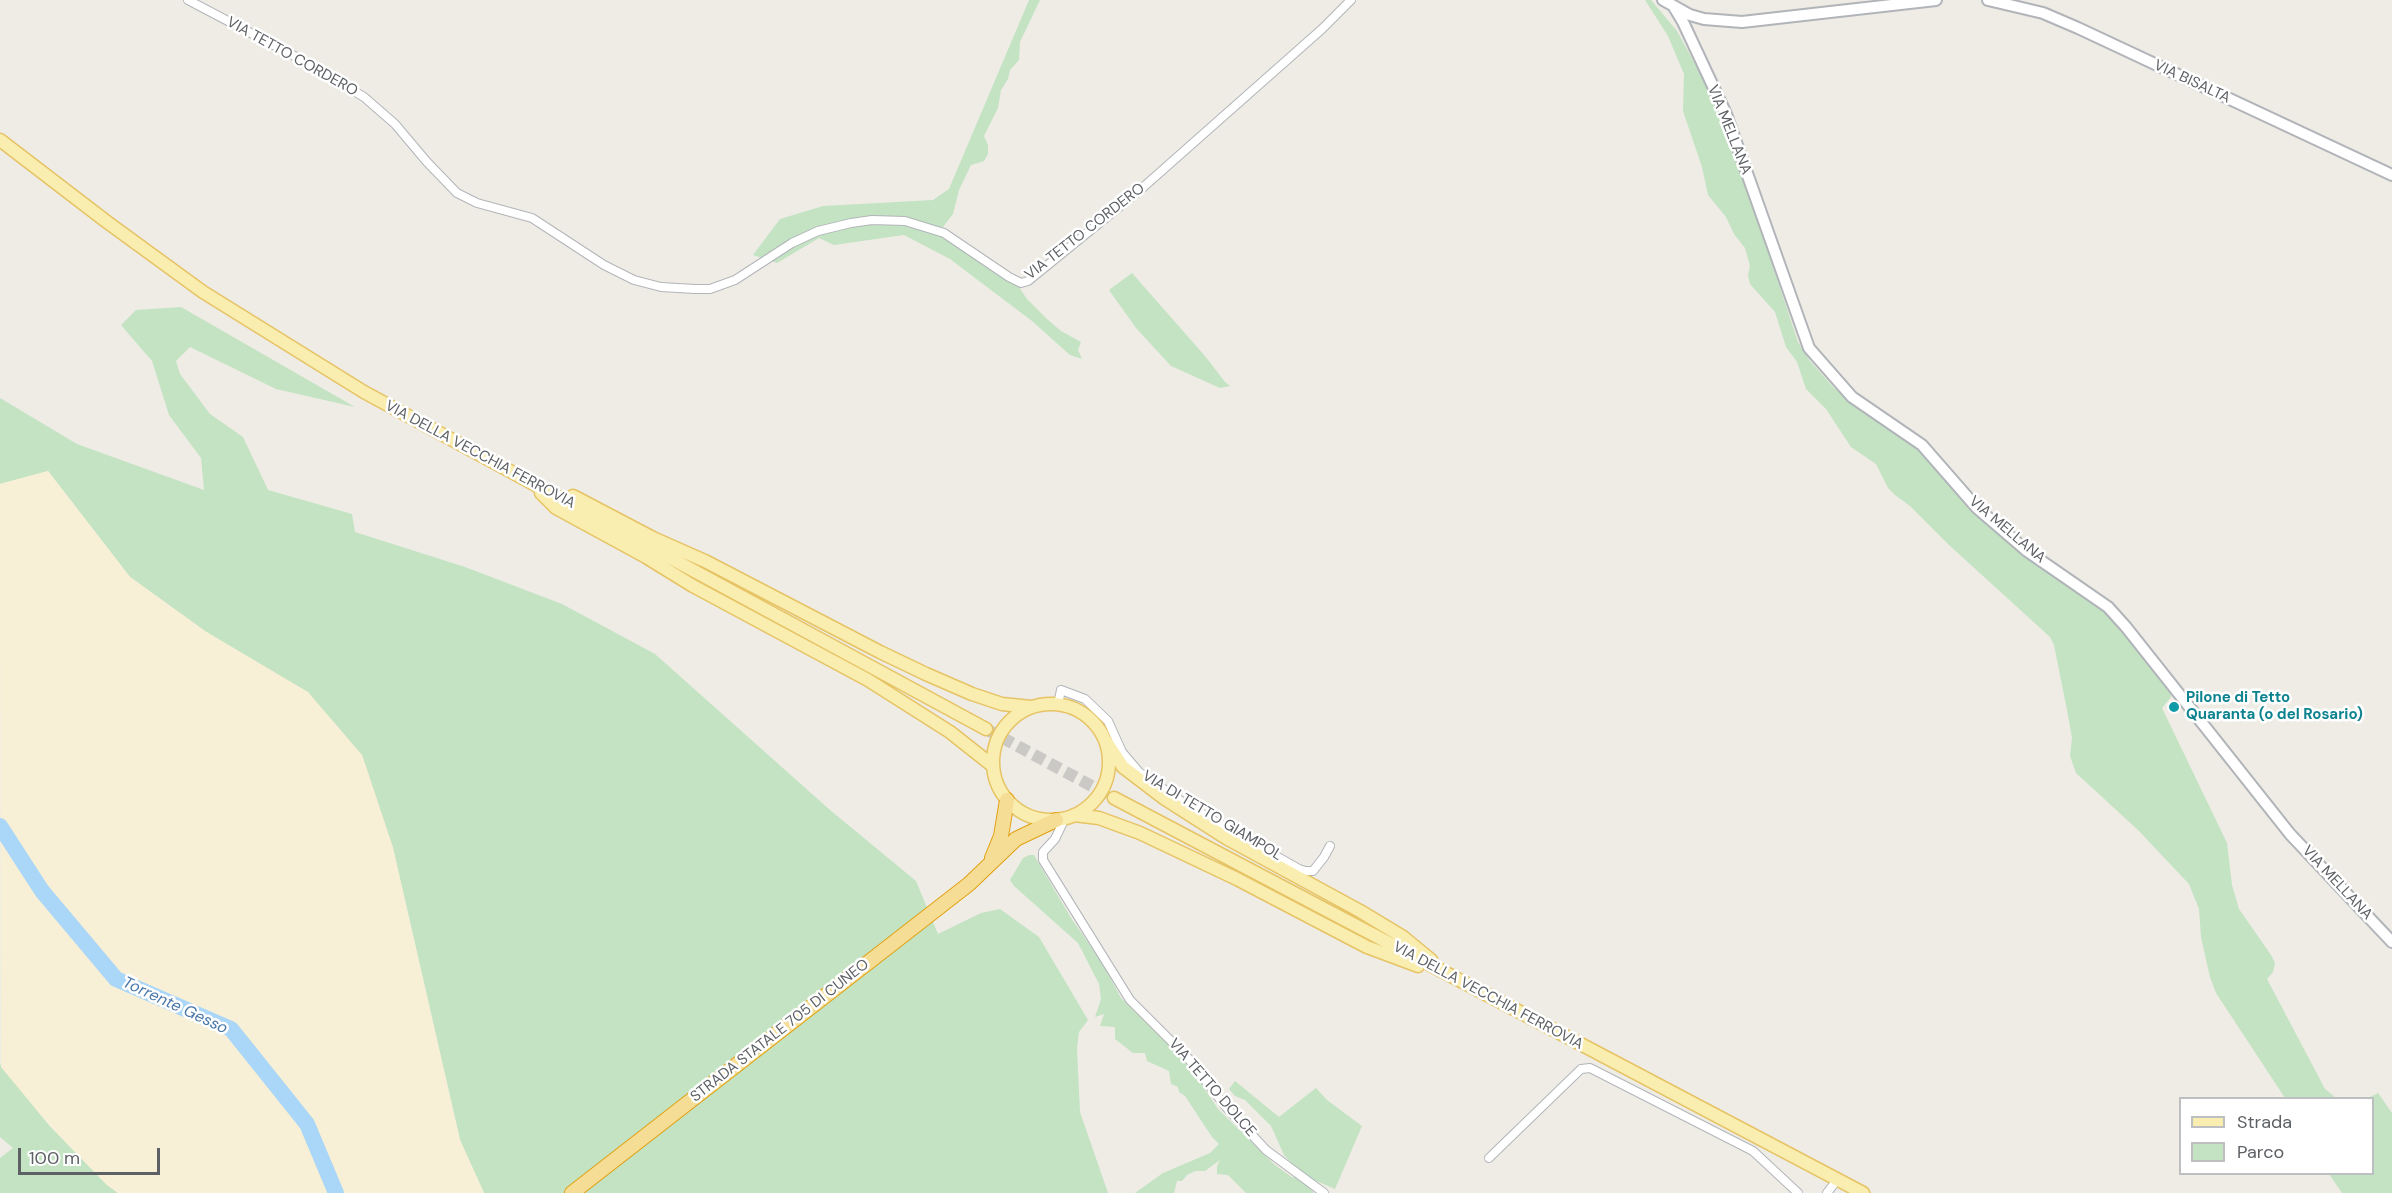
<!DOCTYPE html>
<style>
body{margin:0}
#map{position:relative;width:2392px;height:1193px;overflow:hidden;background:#eeece5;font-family:"DM Sans",sans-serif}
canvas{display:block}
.legend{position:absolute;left:2179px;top:1097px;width:195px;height:78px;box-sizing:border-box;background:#fff;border:2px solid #bebfc1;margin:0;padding:8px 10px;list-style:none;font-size:18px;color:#5d6064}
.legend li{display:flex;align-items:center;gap:12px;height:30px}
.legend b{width:30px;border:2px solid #bebfc1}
.scale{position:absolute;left:18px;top:1148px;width:142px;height:27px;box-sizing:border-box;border:3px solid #5d6064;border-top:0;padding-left:8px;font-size:18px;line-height:21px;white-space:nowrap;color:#5d6064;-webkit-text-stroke:4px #fff;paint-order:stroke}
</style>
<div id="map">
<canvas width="2392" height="1193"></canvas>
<ul class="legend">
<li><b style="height:8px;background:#f9edaf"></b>Strada</li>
<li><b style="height:16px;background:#c3e3c3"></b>Parco</li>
</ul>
<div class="scale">100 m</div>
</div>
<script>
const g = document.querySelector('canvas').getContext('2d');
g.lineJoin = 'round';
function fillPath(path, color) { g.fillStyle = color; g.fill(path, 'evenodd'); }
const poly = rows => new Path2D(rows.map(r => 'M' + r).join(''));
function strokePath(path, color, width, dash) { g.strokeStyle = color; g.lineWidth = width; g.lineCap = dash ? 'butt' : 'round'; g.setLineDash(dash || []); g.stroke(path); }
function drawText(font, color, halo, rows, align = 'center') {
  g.font = font + ' "DM Sans",sans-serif'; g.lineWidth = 5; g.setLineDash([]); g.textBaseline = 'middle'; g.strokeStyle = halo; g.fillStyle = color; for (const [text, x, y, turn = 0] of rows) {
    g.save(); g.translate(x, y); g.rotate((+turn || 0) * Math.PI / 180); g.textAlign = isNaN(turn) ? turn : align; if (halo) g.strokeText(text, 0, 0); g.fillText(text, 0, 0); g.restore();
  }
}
const green = poly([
 [1029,0,1040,0,1020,42,1019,60,1010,70,1008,79,1001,90,998,108,984,136,988,145,988,154,984,161,971,165,959,190,953,214,939,232,1019,287,1027,299,1047,319,1061,331,1081,342,1078,350,1082,359,1070,355,1032,321,950,259,904,235,834,245,819,238,777,263,753,255,780,219,823,206,933,200,949,189],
 [1645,0,1651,0,1677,31,1707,86,1727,132,1755,212,1798,342,1810,361,1834,388,1852,402,1885,423,1926,455,1954,490,1977,515,2091,600,2123,631,2170,690,2171,697,2162,708,2227,843,2232,885,2239,909,2271,955,2275,963,2273,972,2267,979,2325,1089,2336,1098,2285,1098,2216,993,2210,977,2201,937,2199,909,2189,884,2138,830,2076,773,2070,756,2072,738,2067,710,2054,645,2050,637,1949,545,1910,506,1895,495,1888,488,1876,464,1851,447,1826,409,1806,389,1797,362,1786,347,1775,312,1750,284,1748,275,1750,266,1745,248,1734,234,1726,217,1708,195,1702,167,1683,111,1684,74,1668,36],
 [1132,273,1205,356,1225,382,1230,386,1220,388,1171,366,1136,328,1109,290],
 [181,307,355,407,276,389,190,347,176,361,180,374,210,414,243,437,268,490,352,514,355,532,465,567,562,604,655,654,830,810,916,881,938,934,981,913,1000,909,1039,937,1088,1020,1079,1032,1077,1049,1080,1112,1108,1193,484,1193,460,1140,393,848,362,755,205,631,130,577,48,471,0,484,0,398,77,444,204,490,201,458,169,415,152,361,121,325,136,310],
 [1029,855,1034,855,1071,918,1101,961,1121,998,1190,1066,1218,1109,1275,1165,1293,1178,1297,1169,1284,1155,1271,1126,1245,1100,1235,1096,1229,1089,1235,1081,1279,1117,1316,1088,1327,1100,1362,1126,1335,1189,1314,1180,1310,1188,1314,1193,1246,1193,1228,1175,1217,1174,1217,1166,1220,1160,1205,1171,1195,1171,1187,1175,1182,1181,1177,1181,1174,1193,1135,1193,1163,1173,1210,1153,1219,1144,1212,1137,1185,1096,1179,1092,1178,1087,1171,1084,1169,1071,1147,1061,1145,1053,1133,1053,1115,1039,1115,1027,1100,1026,1104,1014,1095,1017,1101,999,1099,984,1078,943,1014,886,1010,880,1023,858],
 [0,1064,49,1125,106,1184,118,1193,0,1193,0,1158,13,1148,0,1137],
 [2378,1093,2392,1113,2392,1193,2342,1193,2329,1174,2372,1174,2372,1098,2368,1098]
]);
const sand = poly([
 [48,471,130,577,205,631,308,692,362,755,393,848,460,1140,484,1193,118,1193,106,1184,49,1125,1,1067,0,484]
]);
const river = poly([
 [0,826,42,891,116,979,231,1029,307,1124,336,1193]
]);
const primaryTunnel = poly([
 [986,729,1114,798]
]);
const street = poly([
 [188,0,302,60,364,97,395,124,427,162,457,193,477,203,532,218,604,265,634,280,661,287,695,289,710,289,735,280,792,243,818,231,851,223,872,220,905,221,944,233,1009,277,1021,283,1028,281,1140,190,1322,29,1351,0],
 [1058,704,1061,690,1085,699,1108,721,1122,752,1139,772,1190,807,1299,869,1305,871,1313,871,1324,857,1330,846],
 [1065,818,1055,839,1043,852,1043,860,1130,1000,1188,1058,1226,1107,1266,1150,1324,1193],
 [1489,1158,1581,1069,1590,1068,1753,1151,1798,1193],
 [1827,1193,1837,1180]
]);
const secondary = poly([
 [1663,0,1690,15,1704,19,1742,22,1936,0],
 [1988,0,2043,13,2078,28,2392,175],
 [1674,7,1683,22,1726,114,1809,348,1852,397,1922,445,1977,508,2027,551,2108,607,2126,627,2290,834,2392,942]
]);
const primary = poly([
 [0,140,107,222,203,292,364,392,986,729],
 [541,493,556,508,646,557,693,586,868,680,950,732,993,766],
 [573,496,653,538,705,561,880,652,926,674,972,694,1002,704,1031,707],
 '993 762a58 58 0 1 1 116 0a58 58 0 1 1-116 0Z',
 [1105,740,1123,767,1165,799,1226,838,1360,911,1403,937,1431,960],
 [1114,798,1863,1193],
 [1074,815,1099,818,1140,833,1237,879,1367,947,1418,966]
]);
const highway = poly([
 [992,858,1001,836,1007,800],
 [572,1193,969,884,1016,839,1056,820]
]);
const markers = [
 [2174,707,6,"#0f9aa8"]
];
const streetNames = [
 ["VIA TETTO CORDERO",292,57,29],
 ["VIA BISALTA",2192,82,25],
 ["VIA MELLANA",1729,130,68],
 ["VIA TETTO CORDERO",1085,232,-38],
 ["VIA DELLA VECCHIA FERROVIA",480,455,28],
 ["VIA MELLANA",2007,530,40],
 ["VIA DI TETTO GIAMPOL",1212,816,31],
 ["VIA MELLANA",2337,883,47],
 ["VIA DELLA VECCHIA FERROVIA",1488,996,28],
 ["STRADA STATALE 705 DI CUNEO",780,1031,-38],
 ["VIA TETTO DOLCE",1212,1088,49]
];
const cultureNames = [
 ["Pilone di Tetto",2186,698],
 ["Quaranta (o del Rosario)",2186,715]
];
const waterNames = [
 ["Torrente Gesso",175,1006,25]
];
fillPath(green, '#c3e3c3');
fillPath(sand, '#f8f0d6');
strokePath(river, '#aad6f8', 16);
strokePath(primaryTunnel, '#cac9c5', 12, [12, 6]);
strokePath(street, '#b2b5b9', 10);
strokePath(secondary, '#b1b4b9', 14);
strokePath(primary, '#e6c365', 15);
strokePath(highway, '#e1a112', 16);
strokePath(street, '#fff', 8);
strokePath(secondary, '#fff', 10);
strokePath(primary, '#f9edaf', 12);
strokePath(highway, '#f5dd95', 14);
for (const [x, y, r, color] of markers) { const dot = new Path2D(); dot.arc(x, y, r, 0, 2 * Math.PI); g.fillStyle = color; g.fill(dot); strokePath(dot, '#fff', 2); }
drawText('15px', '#5d6064', '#fff', streetNames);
drawText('bold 15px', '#0d838f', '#fff', cultureNames, 'left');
drawText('italic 16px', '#4977a9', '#fff', waterNames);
</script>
